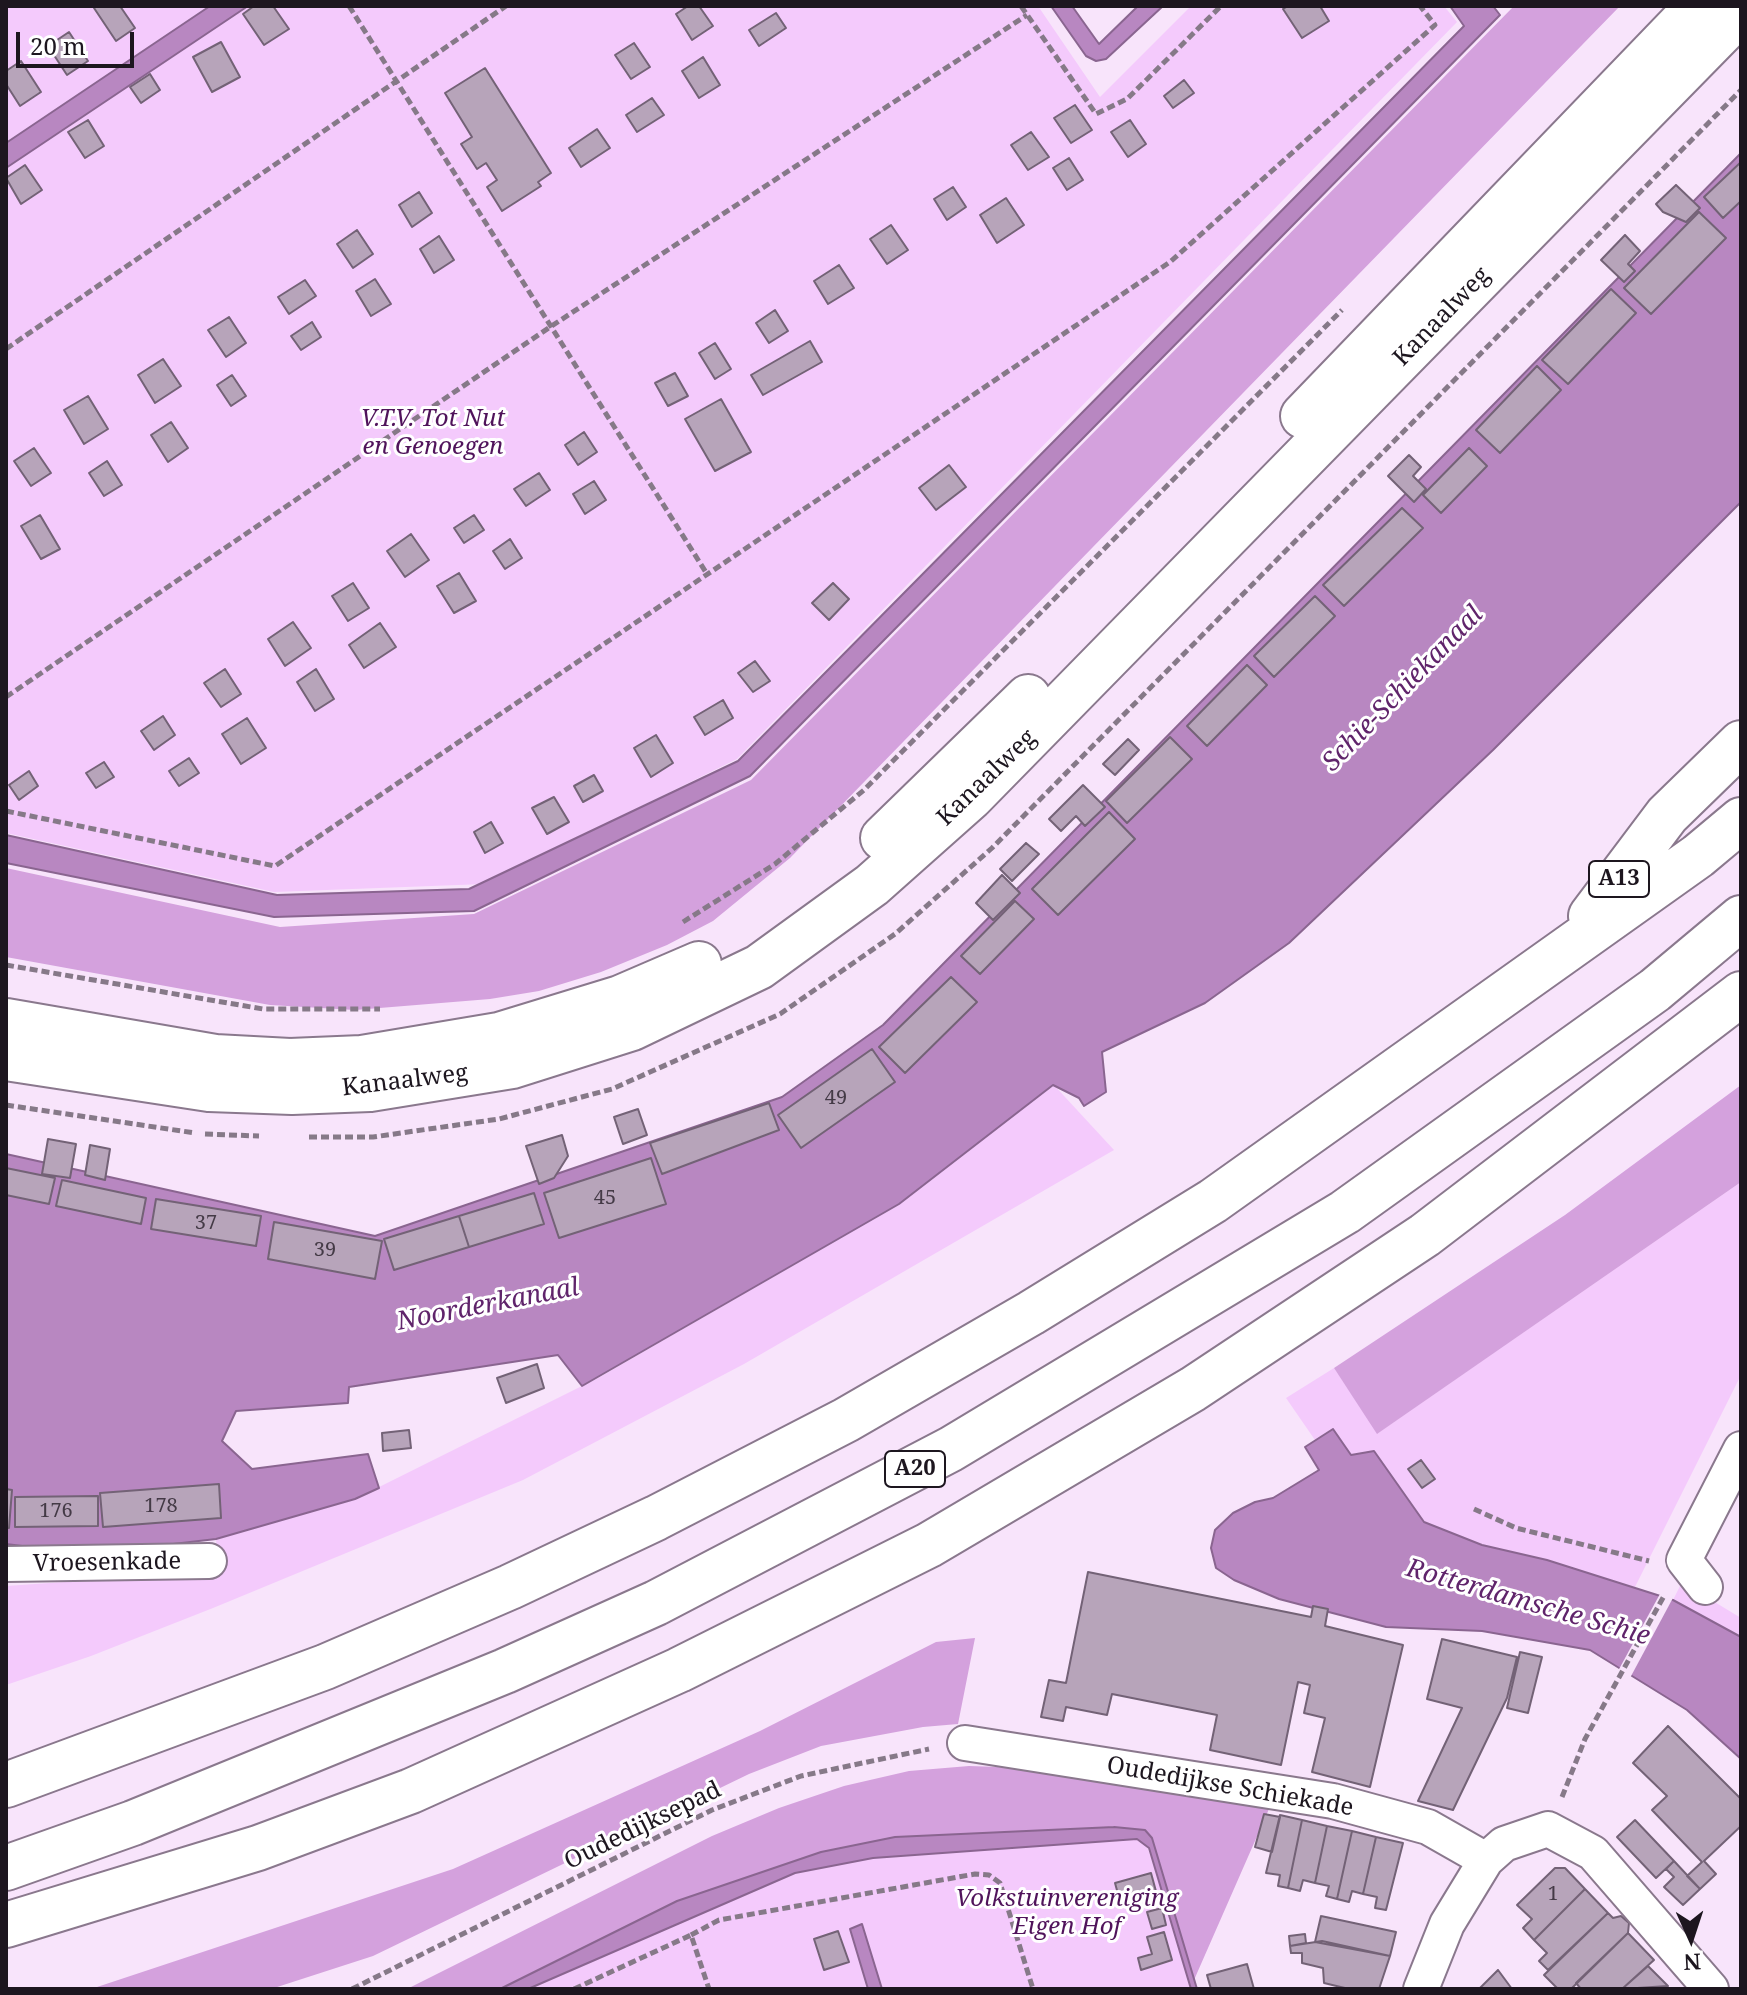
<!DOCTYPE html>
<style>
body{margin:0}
#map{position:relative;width:1747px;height:1995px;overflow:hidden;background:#f8e4fb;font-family:"Noto Serif",serif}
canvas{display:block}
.frame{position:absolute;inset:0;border:8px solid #1d161f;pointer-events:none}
.north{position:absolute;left:1651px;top:1899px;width:80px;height:80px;-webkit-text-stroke:6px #fff;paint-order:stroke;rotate:177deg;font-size:22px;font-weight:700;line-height:32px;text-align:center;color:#1d161f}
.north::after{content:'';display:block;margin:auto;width:28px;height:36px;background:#1d161f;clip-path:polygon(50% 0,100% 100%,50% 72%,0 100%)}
.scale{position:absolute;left:16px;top:32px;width:118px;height:36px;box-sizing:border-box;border:4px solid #1d161f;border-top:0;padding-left:10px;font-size:24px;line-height:28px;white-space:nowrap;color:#1d161f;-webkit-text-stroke:6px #fff;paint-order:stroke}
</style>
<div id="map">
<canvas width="1747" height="1995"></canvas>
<div class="frame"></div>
<div class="north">N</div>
<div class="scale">20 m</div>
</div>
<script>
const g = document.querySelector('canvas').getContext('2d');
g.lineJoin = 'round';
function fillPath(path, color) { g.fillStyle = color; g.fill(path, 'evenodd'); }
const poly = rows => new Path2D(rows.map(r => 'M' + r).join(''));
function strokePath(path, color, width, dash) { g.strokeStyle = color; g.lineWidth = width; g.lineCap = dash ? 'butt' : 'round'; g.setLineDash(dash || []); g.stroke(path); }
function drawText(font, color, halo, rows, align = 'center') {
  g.font = font + ' "Noto Serif",serif'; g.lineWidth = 6; g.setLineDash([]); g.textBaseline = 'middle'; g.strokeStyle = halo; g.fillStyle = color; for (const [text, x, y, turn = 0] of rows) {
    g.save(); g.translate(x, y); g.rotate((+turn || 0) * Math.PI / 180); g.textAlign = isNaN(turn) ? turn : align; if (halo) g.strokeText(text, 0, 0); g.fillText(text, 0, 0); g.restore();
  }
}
const green = poly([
 [6,6,1038,6,1100,97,1191,6,1444,6,1457,22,737,759,484,884,274,892,6,833],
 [1053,1084,1114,1150,744,1364,523,1480,213,1608,91,1656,6,1685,6,1586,211,1572,218,1562,216,1539,355,1499,598,1378,899,1204],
 [1741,1182,1741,1375,1635,1587,1482,1545,1424,1522,1374,1452,1351,1455,1333,1429,1315,1440,1286,1398,1334,1368,1378,1433],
 [1685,1584,1741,1618,1741,1637,1673,1600,1680,1586],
 [1144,1837,1195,1989,506,1989,818,1859]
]);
const forest = poly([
 [1514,6,1620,6,790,858,713,921,667,945,601,972,539,991,490,999,355,1010,270,1005,6,957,6,868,280,927,474,914,751,780],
 [1741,1085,1741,1182,1377,1434,1334,1368,1565,1215],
 [975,1638,958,1724,923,1727,821,1746,749,1774,373,1956,271,1989,91,1989,453,1869,760,1731,936,1642],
 [969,1766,1028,1768,1269,1809,1194,1980,1152,1838,1145,1830,1114,1827,998,1832,821,1852,677,1901,500,1989,407,1989,712,1836,779,1808,844,1786,909,1771]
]);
const water = poly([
 [210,6,248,6,6,168,6,143,210,6],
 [1051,6,1072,6,1099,44,1138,6,1163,6,1106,59,1096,61,1086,56,1051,6],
 [1450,6,1493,6,1500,15,750,776,474,911,274,917,6,863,6,835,277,895,469,889,738,761,1464,26,1450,6],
 [1741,153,1741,502,1493,750,1289,943,1205,1003,1102,1052,1106,1092,1084,1106,1079,1098,1053,1085,899,1204,582,1386,558,1355,349,1387,348,1403,236,1411,222,1441,252,1469,368,1454,379,1488,355,1499,216,1539,130,1549,55,1550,6,1544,6,1154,375,1236,782,1097,883,1025,1741,153],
 [1333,1429,1351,1455,1374,1451,1424,1522,1482,1545,1547,1560,1673,1600,1741,1637,1741,1759,1687,1710,1590,1650,1482,1631,1386,1627,1279,1599,1234,1580,1216,1568,1211,1548,1215,1530,1233,1513,1255,1502,1273,1498,1319,1470,1305,1447,1333,1429],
 [1114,1827,1145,1830,1152,1838,1197,1989,1191,1989,1149,1848,1137,1839,873,1858,795,1873,528,1989,500,1989,677,1901,821,1852,895,1837,1114,1827],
 [862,1924,882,1989,868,1989,850,1929,862,1924]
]);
const pier = poly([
 [1661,1592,1674,1596,1630,1678,1618,1671]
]);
const building = poly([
 [97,6,120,6,135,28,116,41,94,8,97,6],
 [254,6,273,6,289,29,264,45,243,14,254,6],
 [688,6,699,6,713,26,692,40,676,14,688,6],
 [1288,6,1320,6,1329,21,1302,38,1283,9,1288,6],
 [776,13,786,28,759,46,749,30,776,13],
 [69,32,88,61,67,75,48,46,69,32],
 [221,42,240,77,212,92,193,57,221,42],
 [634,43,650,67,631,79,615,55,634,43],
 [703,57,720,85,699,98,682,71,703,57],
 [21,61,41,92,20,106,6,84,6,71,21,61],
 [485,68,551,173,538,182,541,186,502,211,487,187,497,180,486,163,477,169,461,144,472,137,445,93,485,68],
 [150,74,160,90,141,103,130,87,150,74],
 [1184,80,1194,93,1173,108,1164,96,1184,80],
 [652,98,664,115,637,132,626,115,652,98],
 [1075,105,1092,130,1071,143,1054,118,1075,105],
 [88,120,104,146,85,158,68,132,88,120],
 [1130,120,1146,144,1128,157,1111,132,1130,120],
 [597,129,610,148,581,167,569,148,597,129],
 [1031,132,1049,157,1028,170,1011,145,1031,132],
 [1069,158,1083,180,1067,190,1053,168,1069,158],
 [1741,162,1741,201,1723,218,1704,197,1741,162],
 [25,165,42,190,21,204,6,178,25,165],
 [1676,185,1700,208,1686,222,1663,212,1656,204,1676,185],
 [953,187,966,207,947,220,934,199,953,187],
 [419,192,432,213,412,227,399,205,419,192],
 [1006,198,1024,225,997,243,980,215,1006,198],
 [1699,212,1726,238,1651,314,1624,288,1699,212],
 [891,225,908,250,887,264,870,239,891,225],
 [357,230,373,254,353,268,337,244,357,230],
 [1625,235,1640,251,1628,264,1635,271,1624,282,1601,260,1625,235],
 [439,236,454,260,434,273,420,249,439,236],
 [839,265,854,288,828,304,814,281,839,265],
 [375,279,391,304,371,316,356,291,375,279],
 [305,280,316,296,289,314,278,297,305,280],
 [1611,289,1636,313,1568,384,1542,360,1611,289],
 [775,310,788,331,769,343,756,323,775,310],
 [229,317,246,343,226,357,208,330,229,317],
 [312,322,321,337,301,350,291,336,312,322],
 [810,341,822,362,763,395,751,375,810,341],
 [715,343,731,369,715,379,699,353,715,343],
 [163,359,181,386,155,403,138,375,163,359],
 [1537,366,1561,390,1500,453,1476,430,1537,366],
 [675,373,688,396,668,406,655,383,675,373],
 [232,375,246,396,231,406,217,385,232,375],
 [88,396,108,429,84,444,64,410,88,396],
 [721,399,751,452,715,471,685,419,721,399],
 [171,422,188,448,168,462,151,435,171,422],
 [584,432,597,452,578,465,565,445,584,432],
 [34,448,51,473,31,486,14,461,34,448],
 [1469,448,1487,466,1441,513,1423,495,1469,448],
 [1409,455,1421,467,1413,476,1426,489,1414,502,1388,476,1409,455],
 [107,461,122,485,104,496,89,473,107,461],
 [949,465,966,487,936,510,919,488,949,465],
 [539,473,550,490,526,506,514,489,539,473],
 [594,481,606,500,585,514,573,494,594,481],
 [1402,508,1423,528,1344,606,1323,585,1402,508],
 [40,515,60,549,41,559,21,526,40,515],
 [474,515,484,530,464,543,454,528,474,515],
 [411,534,429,560,405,577,387,551,411,534],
 [510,539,522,558,505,569,493,551,510,539],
 [459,573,476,601,454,613,437,586,459,573],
 [353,583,369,608,348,621,332,596,353,583],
 [833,583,849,599,829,620,812,603,833,583],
 [1315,596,1335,616,1274,677,1254,656,1315,596],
 [293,622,311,648,285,666,268,639,293,622],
 [380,623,396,647,364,668,349,645,380,623],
 [755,661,770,681,753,692,738,673,755,661],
 [1247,665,1267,685,1207,746,1187,726,1247,665],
 [225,669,241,694,221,707,204,683,225,669],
 [316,669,334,699,315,711,297,682,316,669],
 [723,700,733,718,705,735,694,717,723,700],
 [163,716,175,735,154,750,141,731,163,716],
 [247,718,266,748,241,764,222,734,247,718],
 [656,735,673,763,651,777,634,748,656,735],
 [1170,737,1192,759,1127,823,1106,801,1170,737],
 [1128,739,1139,750,1115,775,1103,764,1128,739],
 [189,758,199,773,179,786,169,771,189,758],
 [104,762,114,777,96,788,86,773,104,762],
 [29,771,38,786,19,800,9,785,29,771],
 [594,775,603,791,583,802,574,786,594,775],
 [1083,785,1105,807,1085,826,1076,816,1061,831,1049,819,1083,785],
 [554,797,569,822,547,834,532,808,554,797],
 [1109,812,1135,839,1058,915,1032,889,1109,812],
 [491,822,503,843,485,853,474,832,491,822],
 [1026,843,1039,854,1012,881,1000,869,1026,843],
 [1002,875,1020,893,993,920,976,903,1002,875],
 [1015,901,1034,919,980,974,961,956,1015,901],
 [951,977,977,1002,905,1073,879,1047,951,977],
 [872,1049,895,1082,801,1148,778,1115,872,1049],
 [769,1103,779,1130,662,1174,650,1143,769,1103],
 [638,1109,647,1135,623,1144,614,1117,638,1109],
 [562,1135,568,1156,554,1178,539,1184,526,1146,562,1135],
 [48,1139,76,1144,70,1178,42,1174,48,1139],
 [90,1145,110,1149,105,1180,85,1175,90,1145],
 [651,1158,666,1204,559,1238,544,1193,651,1158],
 [6,1168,55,1178,49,1204,6,1195,6,1168],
 [62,1180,146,1198,141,1224,56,1206,62,1180],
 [534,1193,544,1224,469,1247,459,1216,534,1193],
 [156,1199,261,1216,256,1246,151,1229,156,1199],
 [459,1216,469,1247,394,1270,384,1239,459,1216],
 [274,1222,382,1241,375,1279,268,1259,274,1222],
 [537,1364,544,1388,506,1403,497,1378,537,1364],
 [409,1430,411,1448,383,1451,382,1433,409,1430],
 [1421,1460,1435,1479,1422,1488,1408,1469,1421,1460],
 [219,1484,221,1518,103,1527,100,1493,219,1484],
 [6,1489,12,1490,9,1528,6,1528,6,1489],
 [98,1496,98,1526,15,1527,15,1497,98,1496],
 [1088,1572,1311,1617,1313,1606,1328,1609,1325,1626,1403,1645,1370,1787,1312,1772,1325,1718,1304,1713,1310,1685,1298,1682,1281,1765,1210,1750,1217,1715,1112,1694,1107,1715,1066,1707,1063,1721,1041,1717,1049,1680,1066,1683,1088,1572],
 [1442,1639,1517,1657,1507,1698,1453,1810,1418,1801,1462,1708,1427,1699,1442,1639],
 [1520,1652,1542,1657,1528,1713,1507,1708,1520,1652],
 [1668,1726,1741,1799,1741,1826,1704,1861,1716,1874,1700,1889,1687,1876,1702,1862,1652,1810,1667,1796,1633,1763,1668,1726],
 [1264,1814,1280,1817,1272,1852,1255,1847,1264,1814],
 [1280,1815,1302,1820,1288,1888,1278,1886,1280,1875,1266,1873,1280,1815],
 [1302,1820,1327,1826,1315,1883,1303,1880,1300,1891,1288,1888,1302,1820],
 [1635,1820,1674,1861,1656,1878,1617,1837,1635,1820],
 [1327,1826,1352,1831,1337,1899,1326,1896,1329,1886,1315,1883,1327,1826],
 [1352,1831,1376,1837,1363,1894,1352,1891,1349,1902,1337,1899,1352,1831],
 [1376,1837,1403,1843,1386,1910,1375,1908,1377,1897,1363,1894,1376,1837],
 [1674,1861,1700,1889,1683,1905,1664,1887,1674,1877,1666,1869,1674,1861],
 [1555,1868,1565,1868,1585,1889,1534,1940,1523,1928,1532,1919,1517,1905,1555,1868],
 [1151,1873,1157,1895,1121,1905,1115,1883,1151,1873],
 [1585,1889,1608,1913,1548,1970,1539,1961,1547,1953,1534,1940,1585,1889],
 [1162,1908,1166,1925,1152,1929,1147,1912,1162,1908],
 [1608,1913,1613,1918,1621,1916,1629,1923,1628,1933,1571,1989,1558,1989,1544,1975,1608,1913],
 [1321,1916,1396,1932,1390,1956,1315,1942,1321,1916],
 [838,1931,849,1962,824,1970,814,1939,838,1931],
 [1164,1932,1172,1960,1141,1970,1138,1958,1152,1954,1147,1937,1164,1932],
 [1628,1933,1654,1960,1622,1989,1581,1989,1576,1983,1628,1933],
 [1305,1934,1306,1943,1290,1946,1289,1936,1305,1934],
 [1322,1941,1390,1956,1379,1989,1349,1989,1324,1983,1323,1968,1302,1963,1302,1953,1291,1953,1290,1946,1322,1941],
 [1247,1964,1254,1989,1211,1989,1207,1975,1247,1964],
 [1648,1966,1668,1986,1622,1989,1648,1966],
 [1498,1970,1512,1989,1479,1989,1498,1970]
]);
const path = poly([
 [349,6,707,574],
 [1021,6,1096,114,1127,99,1221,6],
 [6,349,506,6],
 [6,697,550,327,1027,15],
 [6,811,275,866,1170,262,1435,25,1420,6],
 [683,922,775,864,864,790,1342,310],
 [6,965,263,1009,380,1009],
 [6,1105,195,1133],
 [205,1134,259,1136],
 [309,1137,373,1137,499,1119,612,1089,780,1014,895,934,992,848,1741,90],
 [1474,1509,1516,1528,1649,1561],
 [1562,1797,1585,1739,1664,1596],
 [691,1935,719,1920,975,1874,989,1875,1000,1883,1033,1989],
 [352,1989,712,1810,801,1776,929,1749],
 [574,1989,691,1935,709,1989]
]);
const minor = poly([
 [6,1564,209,1561],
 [1705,1587,1684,1560,1741,1449],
 [965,1743,1333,1801,1428,1827,1486,1860],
 [1421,1989,1447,1924,1486,1860,1504,1844,1548,1829,1593,1853,1711,1989]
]);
const secondary = poly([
 [1303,416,1698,6],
 [883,838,1028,697],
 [6,1021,215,1057,290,1061,362,1058,499,1035,620,998,699,964],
 [6,1058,209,1089,292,1092,370,1089,512,1066,632,1028,759,967,872,885,971,797,1741,12]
]);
const motorway = poly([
 [1591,916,1667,815,1741,743],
 [6,1785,325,1667,510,1587,656,1518,846,1420,1031,1313,1213,1201,1698,856,1741,820],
 [6,1868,133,1823,505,1671,656,1603,951,1449,1345,1212,1655,990,1741,918],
 [6,1925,258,1848,411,1791,679,1670,929,1545,1193,1389,1425,1235,1741,994]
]);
const numberNames = [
 ["49",836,1098],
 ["45",605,1198],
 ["37",206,1223],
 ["39",325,1250],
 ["178",161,1506],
 ["176",56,1511],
 ["1",1553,1894]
];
const shields = [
 [1619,879,60],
 [915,1469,60]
];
const shieldNames = [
 ["A13",1619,879],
 ["A20",915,1469]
];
const streetNames = [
 ["Kanaalweg",1442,317,-46],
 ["Kanaalweg",987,778,-44],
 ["Kanaalweg",405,1081,-7],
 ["Vroesenkade",107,1563,-1],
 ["Oudedijkse Schiekade",1230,1787,10],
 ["Oudedijksepad",643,1826,-26]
];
const parkNames = [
 ["V.T.V. Tot Nut",433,419],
 ["en Genoegen",433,447],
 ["Volkstuinvereniging",1067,1899],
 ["Eigen Hof",1067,1927]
];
const waterNames = [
 ["Schie-Schiekanaal",1403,689,-46],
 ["Noorderkanaal",488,1305,-11],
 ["Rotterdamsche Schie",1528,1603,16]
];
fillPath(green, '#f4cafc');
fillPath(forest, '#d4a1dd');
fillPath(water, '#b887c1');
strokePath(water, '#8a6590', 2);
fillPath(pier, '#f8e4fb');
fillPath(building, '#b7a4ba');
strokePath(building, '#736276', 2);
strokePath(minor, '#8a788d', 38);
strokePath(secondary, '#8a788d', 48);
strokePath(motorway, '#8a788d', 48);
strokePath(path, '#867988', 5, [8, 4]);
strokePath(minor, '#fff', 34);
strokePath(secondary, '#fff', 44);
strokePath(motorway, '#fff', 44);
drawText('20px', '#443a46', null, numberNames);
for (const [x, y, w] of shields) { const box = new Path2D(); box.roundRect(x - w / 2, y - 18, w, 36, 6); g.fillStyle = '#fff'; g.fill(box); strokePath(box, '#1d161f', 2); }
drawText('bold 22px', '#1d161f', null, shieldNames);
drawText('24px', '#1d161f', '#fff', streetNames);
drawText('italic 24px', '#50135b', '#fff', parkNames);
drawText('italic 26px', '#60246b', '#fff', waterNames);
</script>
